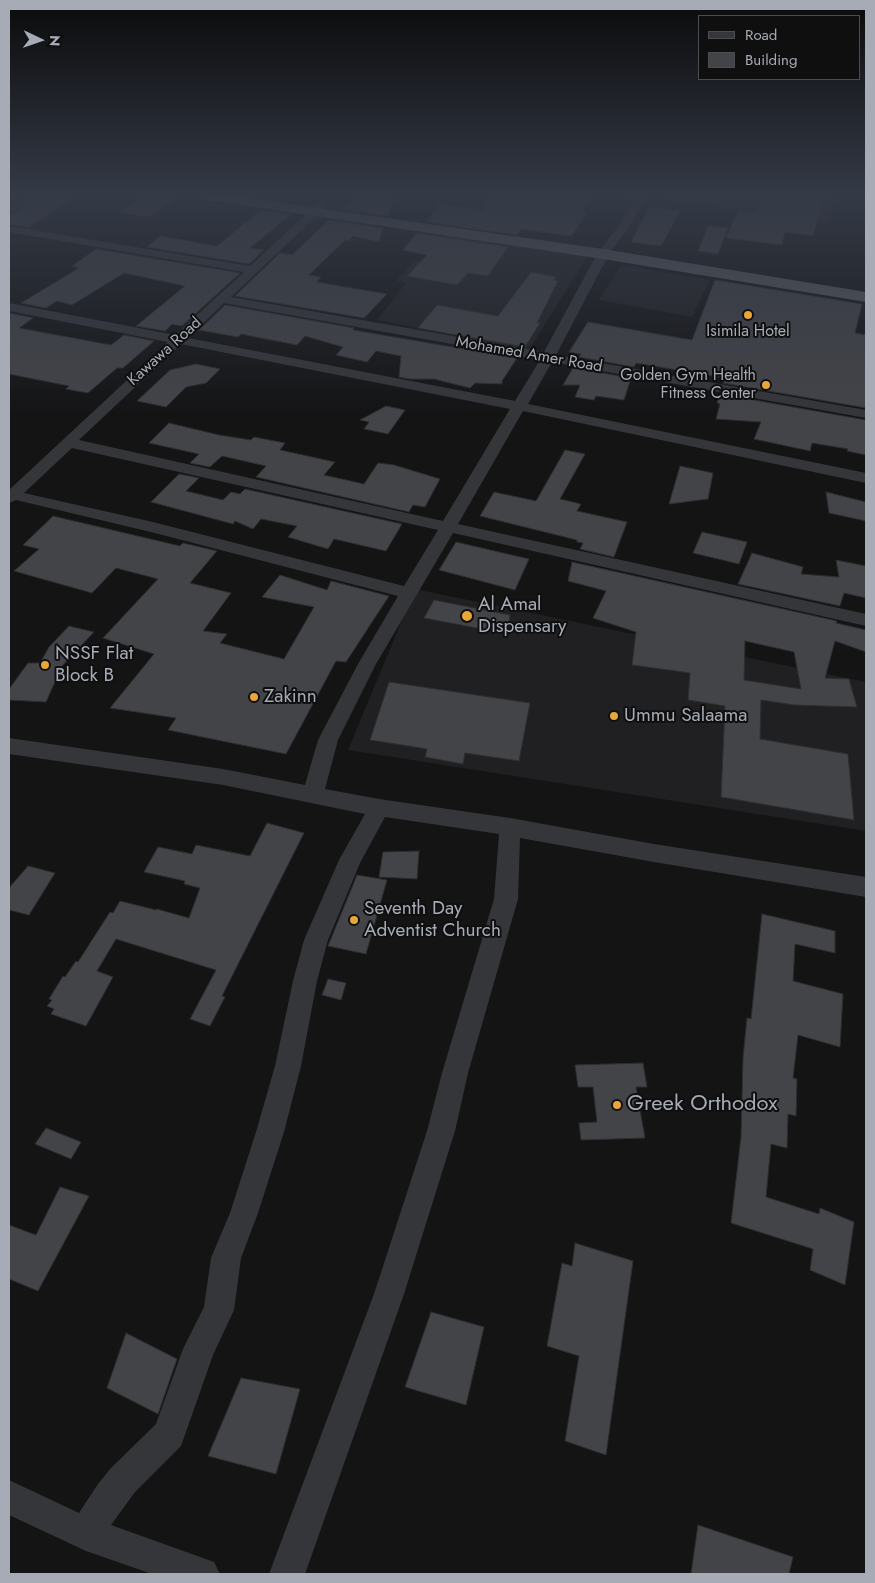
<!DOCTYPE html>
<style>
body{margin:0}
#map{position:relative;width:875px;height:1583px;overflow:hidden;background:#141415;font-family:Jost,sans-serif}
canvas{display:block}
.frame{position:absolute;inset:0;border:10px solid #a6abb5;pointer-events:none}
.legend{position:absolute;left:698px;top:15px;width:162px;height:65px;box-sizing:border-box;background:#0f0f10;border:1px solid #4b4d52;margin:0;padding:6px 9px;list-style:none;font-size:15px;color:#a6abb5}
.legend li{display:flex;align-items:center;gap:10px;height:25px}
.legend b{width:25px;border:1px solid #4b4d52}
.north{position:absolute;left:15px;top:15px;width:50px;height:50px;-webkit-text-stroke:4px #0f0f10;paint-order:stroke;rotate:93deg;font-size:14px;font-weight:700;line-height:20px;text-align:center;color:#a6abb5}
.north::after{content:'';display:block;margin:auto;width:18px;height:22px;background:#a6abb5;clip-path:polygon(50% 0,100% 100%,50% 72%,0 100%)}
</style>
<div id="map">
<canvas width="875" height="1583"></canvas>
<div class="frame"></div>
<ul class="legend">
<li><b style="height:6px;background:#35363a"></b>Road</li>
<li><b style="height:14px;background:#434448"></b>Building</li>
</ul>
<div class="north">N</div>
</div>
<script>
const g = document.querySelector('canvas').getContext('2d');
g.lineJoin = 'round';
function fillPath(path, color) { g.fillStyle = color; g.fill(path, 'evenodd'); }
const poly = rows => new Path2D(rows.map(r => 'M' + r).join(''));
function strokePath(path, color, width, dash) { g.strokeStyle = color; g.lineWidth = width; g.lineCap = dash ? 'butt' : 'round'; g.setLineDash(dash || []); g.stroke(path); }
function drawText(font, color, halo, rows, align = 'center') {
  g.font = font + ' Jost,sans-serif'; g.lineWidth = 4; g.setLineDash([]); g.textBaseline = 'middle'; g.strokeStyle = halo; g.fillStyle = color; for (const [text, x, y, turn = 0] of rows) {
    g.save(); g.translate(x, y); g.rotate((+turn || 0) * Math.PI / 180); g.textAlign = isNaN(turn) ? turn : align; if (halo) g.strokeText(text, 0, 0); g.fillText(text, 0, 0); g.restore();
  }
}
const built = poly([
 [658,195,837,195,827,223,656,199],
 [449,233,588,255,529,350,377,320,406,283,396,281,415,260,424,261],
 [621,265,710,280,692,317,599,300],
 [415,589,866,682,866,831,348,750]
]);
const building = poly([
 [42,195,80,195,28,227,9,224,9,215,42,195],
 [145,195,175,199,148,217,119,212,145,195],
 [357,195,395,195,388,216,341,209,357,195],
 [486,195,595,195,582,213,587,213,571,236,521,229,517,235,426,222,440,204,484,210,486,195],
 [763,195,825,195,813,236,785,232,782,245,726,238,738,211,755,213,763,195],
 [649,207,680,211,661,246,631,242,649,207],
 [261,210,291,214,250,248,264,250,249,264,147,247,160,236,217,246,261,210],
 [329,220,383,228,379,242,353,236,348,241,345,240,309,275,321,277,317,282,387,294,364,318,235,296,280,253,292,255,329,220],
 [708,226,728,228,718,254,698,251,708,226],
 [417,233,508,247,488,276,468,273,457,285,407,276,427,255,403,250,417,233],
 [96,249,240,273,182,326,172,324,165,331,136,326,185,286,124,273,72,305,57,301,46,308,21,303,79,268,72,266,96,249],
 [531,272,556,277,554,280,558,281,537,323,540,323,525,347,418,328,437,305,498,316,531,272],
 [715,280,862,304,855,333,866,335,866,408,723,383,725,378,636,363,634,367,579,357,581,354,569,352,588,322,692,340,715,280],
 [225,305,354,328,353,330,517,358,502,381,502,384,475,383,470,388,434,379,410,379,399,377,401,356,376,351,367,362,336,355,343,347,305,336,297,345,241,334,238,337,199,330,225,305],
 [9,313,33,318,19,328,111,345,124,335,154,341,123,368,117,368,88,393,66,389,69,386,9,374,9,313],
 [196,364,220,369,206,383,186,387,166,407,137,401,170,370,196,364],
 [573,368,631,378,624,400,596,396,594,400,575,397,580,385,563,385,573,368],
 [720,394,866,420,866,455,847,451,848,449,812,443,810,451,754,439,761,422,716,419,720,404,717,403,720,394],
 [386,406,405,410,388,434,364,429,369,422,360,420,386,406],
 [169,423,219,435,251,440,254,437,285,443,280,450,335,462,324,475,364,484,378,463,394,465,440,479,425,507,413,505,409,512,256,477,266,466,222,456,210,467,190,463,199,454,149,443,169,423],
 [565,450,585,454,560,499,581,504,577,511,627,522,614,557,580,549,583,543,577,542,577,540,480,516,494,492,536,501,565,450],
 [680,466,713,473,708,499,669,504,680,466],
 [179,474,199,478,186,491,223,500,231,492,240,494,245,489,402,524,386,551,334,539,328,549,288,537,297,526,261,519,253,529,235,521,233,524,151,502,179,474],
 [826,492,866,502,866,521,829,513,826,492],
 [53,516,180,546,183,543,217,551,190,583,231,593,203,631,227,634,220,643,284,659,314,607,262,597,280,575,327,590,331,581,389,596,346,662,336,661,286,754,168,730,176,718,110,708,154,654,103,638,158,579,116,568,92,593,14,571,39,549,23,545,53,516],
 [702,532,747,542,739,564,693,553,702,532],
 [456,542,529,559,515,590,439,570,456,542],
 [752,553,803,567,801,574,839,577,836,560,866,566,866,598,844,593,840,606,738,584,752,553],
 [572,562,837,621,836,623,866,630,866,652,835,641,825,678,849,679,857,707,794,705,761,700,760,739,848,754,854,820,721,797,725,706,688,700,690,673,632,665,636,632,593,618,606,591,568,581,572,562],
 [745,641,794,652,801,689,744,680,745,641],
 [434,600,510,615,508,634,424,618,434,600],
 [69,626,94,632,62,666,46,702,9,700,9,689,28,663,40,663,49,647,69,626],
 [389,682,530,703,519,761,465,753,463,764,425,757,427,749,370,740,389,682],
 [267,823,304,833,222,996,225,997,210,1026,190,1019,216,970,116,939,97,971,113,977,86,1026,51,1014,54,1009,47,1006,52,1000,49,999,63,976,65,977,76,961,78,962,110,912,113,913,120,901,156,910,157,909,189,918,200,888,184,884,185,881,144,872,158,847,192,854,196,845,250,856,267,823],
 [419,851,417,879,379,877,383,852,419,851],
 [28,866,55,873,29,915,9,910,9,888,28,866],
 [357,875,387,880,366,954,328,946,357,875],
 [762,914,835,931,835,953,795,944,793,981,843,994,840,1047,798,1035,793,1078,797,1079,796,1116,788,1114,787,1148,771,1144,766,1197,819,1214,820,1208,854,1222,845,1285,810,1270,813,1249,731,1223,741,1137,743,1058,747,1018,751,1019,762,914],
 [328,979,346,983,341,1000,322,995,328,979],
 [643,1063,647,1087,636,1087,645,1138,581,1140,579,1123,597,1122,593,1087,578,1087,575,1065,643,1063],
 [46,1128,81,1142,71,1159,35,1144,46,1128],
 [60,1187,89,1196,38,1291,9,1279,9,1225,36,1235,60,1187],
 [575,1243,633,1261,606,1455,565,1441,579,1356,547,1346,562,1263,572,1266,575,1243],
 [431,1312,484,1327,466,1405,405,1387,431,1312],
 [126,1333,177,1359,158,1414,107,1388,126,1333],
 [241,1378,300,1389,276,1474,208,1456,241,1378],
 [698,1525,793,1557,789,1574,691,1574,698,1525]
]);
const minor = poly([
 [28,195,40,195,9,213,9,206,28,195],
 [614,195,647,195,629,227,611,251,608,252,609,254,556,355,866,410,866,418,552,362,528,404,866,473,866,483,523,411,458,524,866,614,866,626,453,533,376,664,338,740,325,789,379,799,510,818,654,844,866,877,866,897,654,862,520,838,518,899,468,1073,455,1131,404,1294,305,1574,269,1574,374,1294,427,1131,442,1073,494,899,499,834,385,817,360,863,328,940,317,981,301,1066,284,1132,258,1213,241,1258,234,1310,213,1355,181,1446,135,1492,111,1525,214,1562,220,1574,152,1574,86,1551,9,1515,9,1480,79,1513,98,1484,111,1468,156,1424,183,1349,204,1307,211,1258,230,1213,256,1132,275,1066,293,981,304,940,339,860,365,814,223,785,9,754,9,738,223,769,305,785,318,740,358,664,398,596,151,532,16,500,9,503,9,490,168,342,9,311,9,303,175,335,244,272,9,232,9,226,250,266,318,203,322,202,327,205,326,207,231,297,544,352,597,254,602,251,601,249,620,224,634,200,615,197,614,195],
 [224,303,540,360,515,401,188,338,224,303],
 [181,344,510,409,443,521,79,440,181,344],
 [72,448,438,530,404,586,153,522,24,493,72,448]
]);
const trunk = poly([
 [194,195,227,195,603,249,866,292,866,302,603,259,201,199,194,195]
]);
const markers = [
 [748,315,5,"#e8a739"],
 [766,385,5,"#e8a739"],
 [467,616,6,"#e8a739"],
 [45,665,5,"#e8a739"],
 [254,697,5,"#e8a739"],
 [614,716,5,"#e8a739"],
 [354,920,5,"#e8a739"],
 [617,1105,5,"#e8a739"]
];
const farPoinames = [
 ["Isimila Hotel",748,332],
 ["Golden Gym Health",756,376,"right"],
 ["Fitness Center",756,394,"right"]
];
const farStreetnames = [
 ["Kawawa Road",165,352,-42],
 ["Mohamed Amer Road",529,355,10]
];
const poiNames = [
 ["Al Amal",478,605],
 ["Dispensary",478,627],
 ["NSSF Flat",55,654],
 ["Block B",55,676],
 ["Zakinn",264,697],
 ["Ummu Salaama",624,716],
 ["Seventh Day",364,909],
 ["Adventist Church",364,931]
];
const nearPoinames = [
 ["Greek Orthodox",627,1105]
];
fillPath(built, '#202022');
fillPath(building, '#434448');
strokePath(building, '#2e2e31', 1);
fillPath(minor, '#35363a');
fillPath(trunk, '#595c62');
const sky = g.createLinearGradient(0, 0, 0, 416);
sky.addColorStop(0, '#0b0b0c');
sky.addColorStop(0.47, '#343a46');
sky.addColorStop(1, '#343a4600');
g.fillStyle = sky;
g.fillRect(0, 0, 875, 416);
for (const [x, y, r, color] of markers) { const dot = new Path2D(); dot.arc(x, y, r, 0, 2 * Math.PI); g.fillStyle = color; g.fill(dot); strokePath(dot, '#0f0f10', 2); }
drawText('16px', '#a6abb5', '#0f0f10', farPoinames);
drawText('16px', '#a6abb5', '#0f0f10', farStreetnames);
drawText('19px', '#a6abb5', '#0f0f10', poiNames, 'left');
drawText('22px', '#a6abb5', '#0f0f10', nearPoinames, 'left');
</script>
